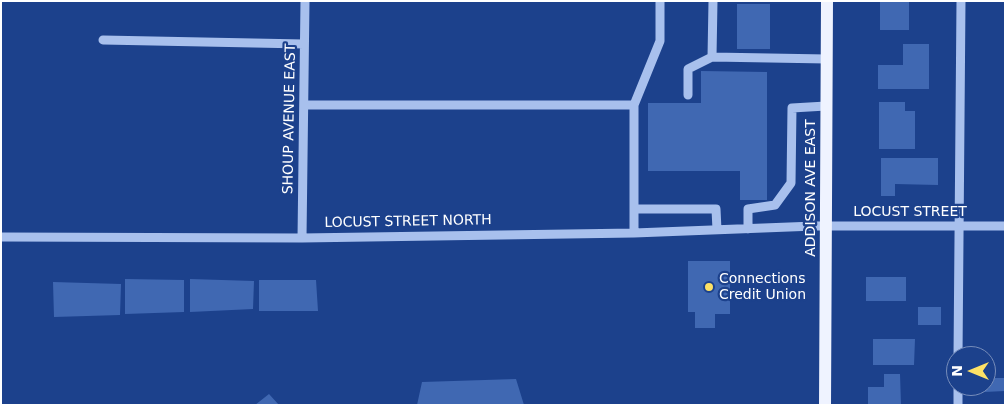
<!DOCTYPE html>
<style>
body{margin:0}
#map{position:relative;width:1006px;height:406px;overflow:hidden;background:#1c418c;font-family:"DejaVu Sans",sans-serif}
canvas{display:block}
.frame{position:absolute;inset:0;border:2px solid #fff;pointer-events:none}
.north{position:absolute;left:946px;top:346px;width:50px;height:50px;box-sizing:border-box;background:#1c418c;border:1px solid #778dba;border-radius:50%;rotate:270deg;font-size:14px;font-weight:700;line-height:20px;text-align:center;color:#fff}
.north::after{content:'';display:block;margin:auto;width:18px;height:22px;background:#fde166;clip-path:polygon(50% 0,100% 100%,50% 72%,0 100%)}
</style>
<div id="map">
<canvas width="1006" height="406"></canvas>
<div class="frame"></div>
<div class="north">N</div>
</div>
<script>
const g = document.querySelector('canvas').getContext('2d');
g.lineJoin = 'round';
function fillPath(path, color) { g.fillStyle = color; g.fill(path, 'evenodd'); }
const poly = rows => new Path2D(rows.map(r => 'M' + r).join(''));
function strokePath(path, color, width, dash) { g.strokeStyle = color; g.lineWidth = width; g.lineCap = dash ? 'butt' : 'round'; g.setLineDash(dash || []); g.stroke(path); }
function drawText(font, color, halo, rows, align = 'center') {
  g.font = font + ' "DejaVu Sans",sans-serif'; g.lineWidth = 4.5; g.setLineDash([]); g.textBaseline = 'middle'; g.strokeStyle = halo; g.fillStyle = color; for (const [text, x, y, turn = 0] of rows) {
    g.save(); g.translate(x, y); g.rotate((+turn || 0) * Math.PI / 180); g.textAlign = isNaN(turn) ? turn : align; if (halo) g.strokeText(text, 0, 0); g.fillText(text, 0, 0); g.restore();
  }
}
const building = poly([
 [880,1,909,1,909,30,880,30],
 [737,4,770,4,770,49,737,49],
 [903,44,929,44,929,89,878,89,878,65,903,65],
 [701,71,767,72,767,200,740,200,740,171,648,171,648,103,701,103],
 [879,102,905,102,905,111,915,111,915,149,879,149],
 [881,158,938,158,938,185,895,184,895,196,881,196],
 [688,261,730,261,730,314,715,314,715,328,695,328,695,312,688,312],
 [866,277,906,277,906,301,866,301],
 [125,279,184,280,184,312,125,314],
 [190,279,254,281,253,309,190,312],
 [259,280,316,280,318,311,259,311],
 [53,282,121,284,120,315,54,317],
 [918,307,941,307,941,325,918,325],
 [873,339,915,339,914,365,873,365],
 [884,374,900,374,901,405,868,405,868,387,884,387],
 [986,378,1005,378,1005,391,984,392],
 [516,379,524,405,417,405,422,382],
 [269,394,279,405,255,405]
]);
const minor = poly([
 [713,1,712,57,827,59],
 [103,40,304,44],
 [688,95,688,69,712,57],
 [304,105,634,105],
 [634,209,716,209,717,230],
 [748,229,748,209,775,205,791,183,792,108,826,106],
 [634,233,634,105,660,41,660,1],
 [1,237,302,238,634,233,815,226,1005,226],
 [302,238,305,1],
 [958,356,961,1],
 [958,405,958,386]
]);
const major = poly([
 [825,405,827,1]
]);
const markers = [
 [709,287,5,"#fde166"]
];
const streetNames = [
 ["SHOUP AVENUE EAST",290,119,-89],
 ["ADDISON AVE EAST",811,188,-90],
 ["LOCUST STREET",910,212],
 ["LOCUST STREET NORTH",408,222,-1]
];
const poiNames = [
 ["Connections",719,279],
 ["Credit Union",719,295]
];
fillPath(building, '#4068b2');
strokePath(minor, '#a8c0ed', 9);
strokePath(major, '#eff3ff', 12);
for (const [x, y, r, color] of markers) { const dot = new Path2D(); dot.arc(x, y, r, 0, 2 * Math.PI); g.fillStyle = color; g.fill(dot); strokePath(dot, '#1c418c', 2); }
drawText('14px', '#fff', '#1c418c', streetNames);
drawText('14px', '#fff', '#1c418c', poiNames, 'left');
</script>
